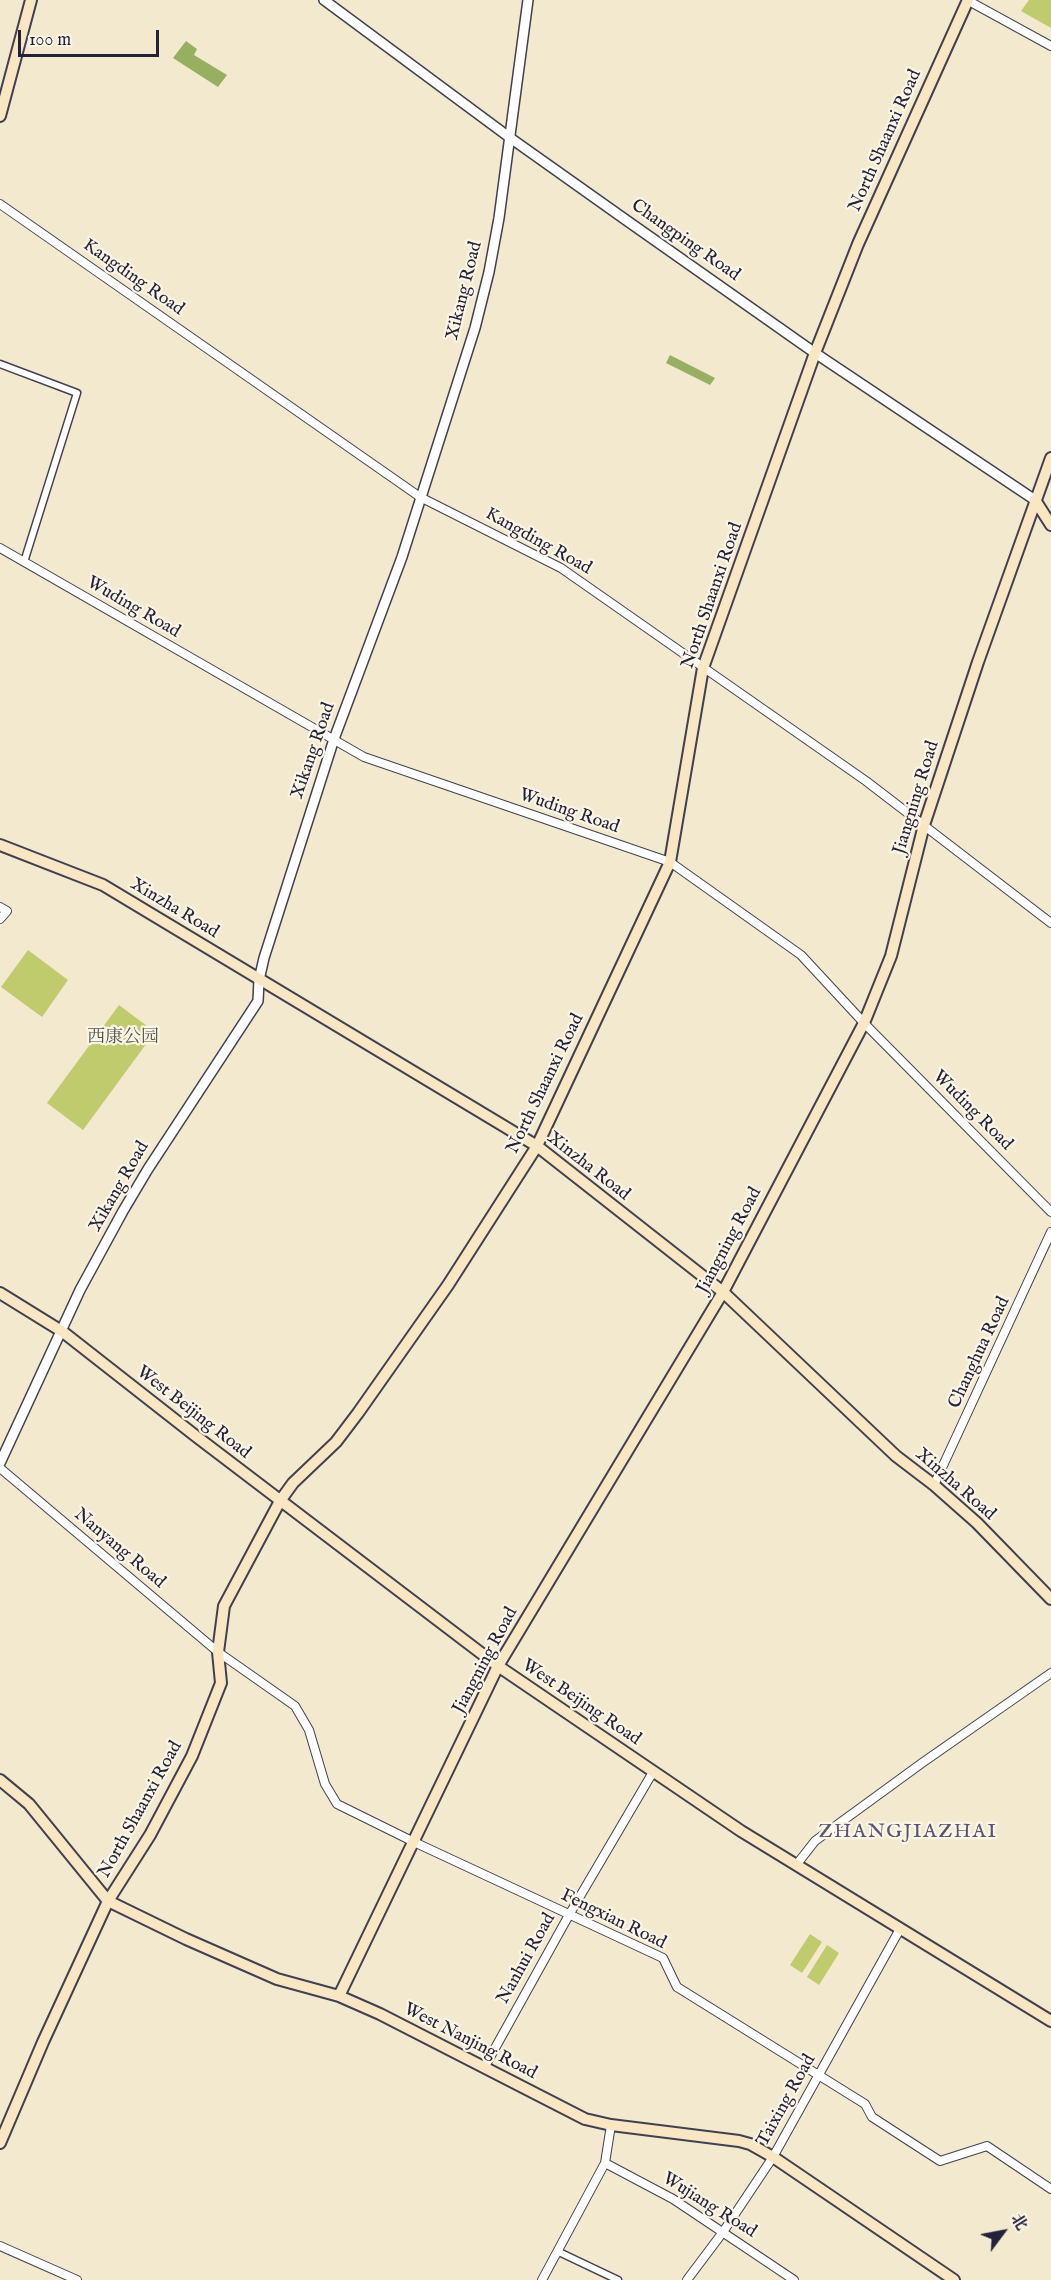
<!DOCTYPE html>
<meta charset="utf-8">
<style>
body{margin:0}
#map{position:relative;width:1051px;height:2280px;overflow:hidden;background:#f3e9cf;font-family:"IM FELL English","Noto Serif SC",serif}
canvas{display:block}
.north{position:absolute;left:973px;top:2202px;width:60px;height:60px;-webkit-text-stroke:4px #fcf5e5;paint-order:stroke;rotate:58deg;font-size:16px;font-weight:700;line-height:24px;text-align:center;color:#22223b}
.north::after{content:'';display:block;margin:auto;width:21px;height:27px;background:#22223b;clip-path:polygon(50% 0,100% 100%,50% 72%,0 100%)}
.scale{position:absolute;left:18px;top:30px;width:141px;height:27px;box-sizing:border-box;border:3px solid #22223b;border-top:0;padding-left:8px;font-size:18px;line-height:21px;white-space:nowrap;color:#22223b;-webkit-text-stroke:4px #fcf5e5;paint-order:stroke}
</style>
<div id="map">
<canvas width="1051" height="2280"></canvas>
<div class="north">北</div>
<div class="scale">100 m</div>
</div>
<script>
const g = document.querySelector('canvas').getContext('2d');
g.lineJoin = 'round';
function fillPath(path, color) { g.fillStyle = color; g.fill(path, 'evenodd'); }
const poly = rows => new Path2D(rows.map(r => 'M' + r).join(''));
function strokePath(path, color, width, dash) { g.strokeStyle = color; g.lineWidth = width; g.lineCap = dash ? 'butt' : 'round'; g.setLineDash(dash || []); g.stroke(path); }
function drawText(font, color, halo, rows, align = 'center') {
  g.font = font + ' "IM FELL English","Noto Serif SC",serif'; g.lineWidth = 4.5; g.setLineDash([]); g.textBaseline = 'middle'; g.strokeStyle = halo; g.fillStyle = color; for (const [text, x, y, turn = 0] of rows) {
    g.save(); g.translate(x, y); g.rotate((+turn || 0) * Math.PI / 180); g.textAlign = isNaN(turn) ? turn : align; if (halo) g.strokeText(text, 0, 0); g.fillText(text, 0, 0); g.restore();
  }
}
const green = poly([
 [1029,0,1051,0,1051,28,1021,11],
 [28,950,68,980,42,1017,1,987],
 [119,1005,155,1032,83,1130,47,1103],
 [810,1934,822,1942,802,1973,790,1965],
 [827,1945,839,1953,819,1985,807,1977]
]);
const forest = poly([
 [186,41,197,49,194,55,227,75,218,87,173,58],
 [670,355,715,378,710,385,666,363]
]);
const pedestrian = poly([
 [0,364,77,393,24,562],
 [559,2252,618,2280]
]);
const minor = poly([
 [967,0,1051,46],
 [0,204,420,497,561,568,866,781,1051,923],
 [0,548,364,757,670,862,801,955,864,1023,1051,1212],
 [0,907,7,911,0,919],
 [0,1468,218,1652,295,1706,309,1730,325,1784,337,1804,414,1842,663,1958,677,1987,865,2104,872,2117,940,2161,987,2146,1051,2189],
 [934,1485,1051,1232],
 [797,1864,815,1841,922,1763,1051,1673],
 [484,2068,569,1915,653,1772],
 [605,2163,673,2199,794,2280],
 [0,2246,77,2280],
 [542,2280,605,2163,611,2125],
 [687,2280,723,2232,773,2157,900,1929]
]);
const tertiary = poly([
 [324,0,509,137,626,220,815,353,1035,500],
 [0,1463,80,1290,123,1211,148,1169,258,1001,259,980,264,958,334,739,402,557,475,328,489,272,499,218,528,0]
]);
const secondary = poly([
 [0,116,31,0],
 [1035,500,1051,525],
 [0,845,103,885,537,1146,723,1292,896,1456,934,1485,977,1523,1051,1599],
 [0,1293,63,1332,197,1437,498,1666,741,1831,1051,2021],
 [0,1780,29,1804,108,1901,186,1939,277,1979,339,1996,380,2014,585,2119,611,2125,739,2141,750,2144,773,2157,954,2280],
 [339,1996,498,1666,723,1292,864,1023,891,956,924,825,978,662,1051,458],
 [0,2143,43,2042,108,1901,150,1835,192,1756,221,1683,218,1652,224,1606,280,1501,293,1483,336,1442,358,1413,448,1285,537,1146,670,862,703,668,815,353,858,244,968,0]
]);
const streetNames = [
 ["North Shaanxi Road",886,141,-66],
 ["Changping Road",685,241,35],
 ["Kangding Road",133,278,35],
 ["Xikang Road",465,291,-76],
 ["Kangding Road",538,542,29],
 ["North Shaanxi Road",713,596,-71],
 ["Wuding Road",133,608,30],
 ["Xikang Road",314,751,-71],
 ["Jiangning Road",917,798,-73],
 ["Wuding Road",569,812,19],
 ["Xinzha Road",174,909,31],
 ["North Shaanxi Road",546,1084,-64],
 ["Wuding Road",972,1111,45],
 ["Xinzha Road",588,1167,38],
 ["Xikang Road",120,1187,-60],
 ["Jiangning Road",730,1241,-62],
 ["Changhua Road",980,1353,-65],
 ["West Beijing Road",193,1413,38],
 ["Xinzha Road",955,1485,41],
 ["Nanyang Road",119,1549,40],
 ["Jiangning Road",486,1661,-62],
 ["West Beijing Road",581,1703,34],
 ["North Shaanxi Road",141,1810,-61],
 ["Fengxian Road",613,1920,26],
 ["Nanhui Road",527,1959,-61],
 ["West Nanjing Road",470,2042,27],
 ["Taixing Road",787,2101,-61],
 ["Wujiang Road",709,2206,32]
];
const parkNames = [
 ["西康公园",123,1038]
];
const neighbourhoodNames = [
 ["ZHANGJIAZHAI",908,1833]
];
fillPath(green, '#bfcb6c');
fillPath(forest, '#97af60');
strokePath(pedestrian, '#414051', 9);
strokePath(minor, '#414051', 10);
strokePath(tertiary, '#414051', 12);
strokePath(secondary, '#414051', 14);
strokePath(pedestrian, '#fff', 6);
strokePath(minor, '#fff', 8);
strokePath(tertiary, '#fff', 9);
strokePath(secondary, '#f9e7c3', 10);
drawText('18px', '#22223b', '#fcf5e5', streetNames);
drawText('18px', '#51554a', '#fcf5e5', parkNames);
g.letterSpacing = '1.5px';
drawText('20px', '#5a5473', '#fcf5e5', neighbourhoodNames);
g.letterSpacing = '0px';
</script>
